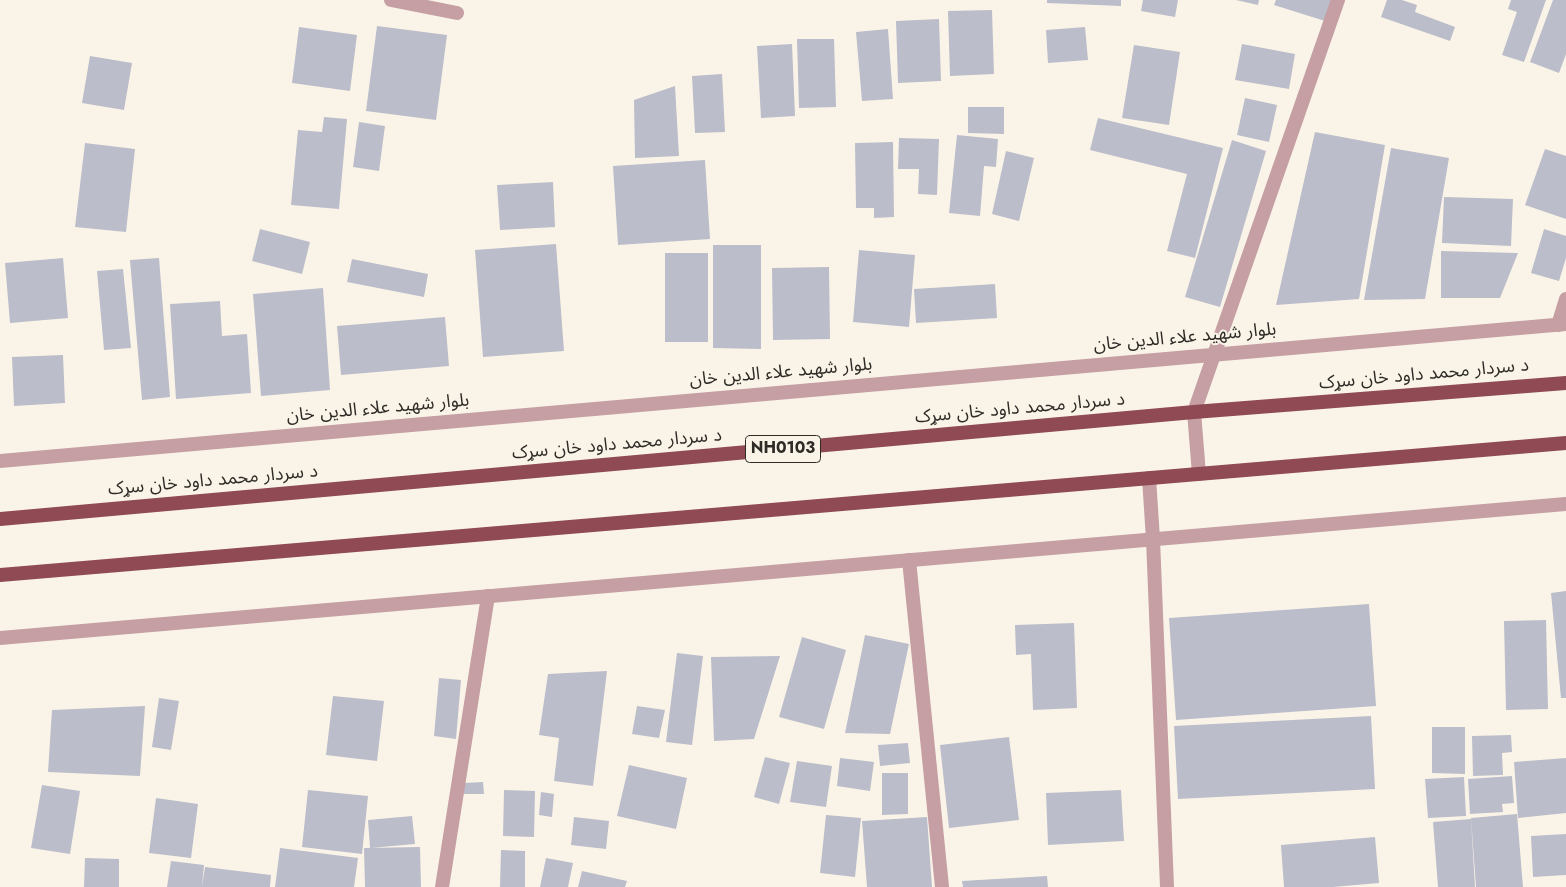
<!DOCTYPE html>
<meta charset="utf-8">
<style>
body{margin:0}
canvas{display:block;background:#faf4e8}
</style>
<canvas width="1566" height="887"></canvas>
<script>
const g = document.querySelector('canvas').getContext('2d');
g.lineJoin = 'round';
function fillPath(path, color) { g.fillStyle = color; g.fill(path, 'evenodd'); }
const poly = rows => new Path2D(rows.map(r => 'M' + r).join(''));
function strokePath(path, color, width, dash) { g.strokeStyle = color; g.lineWidth = width; g.lineCap = dash ? 'butt' : 'round'; g.setLineDash(dash || []); g.stroke(path); }
function drawText(font, color, halo, rows, align = 'center') {
  g.font = font + ' Jost,"Noto Sans Arabic",sans-serif'; g.lineWidth = 4; g.setLineDash([]); g.textBaseline = 'middle'; g.strokeStyle = halo; g.fillStyle = color; for (const [text, x, y, turn = 0] of rows) {
    g.save(); g.translate(x, y); g.rotate((+turn || 0) * Math.PI / 180); g.textAlign = isNaN(turn) ? turn : align; if (halo) g.strokeText(text, 0, 0); g.fillText(text, 0, 0); g.restore();
  }
}
const building = poly([
 [1047,0,1121,0,1121,6,1047,3],
 [1143,0,1178,0,1175,17,1141,11],
 [1236,0,1259,0,1258,5],
 [1276,0,1332,0,1325,21,1274,5],
 [1387,0,1402,0,1417,5,1415,12,1455,27,1450,41,1381,17],
 [1511,0,1546,0,1524,62,1502,55,1517,12,1508,9],
 [1553,0,1566,0,1566,54,1559,73,1530,62],
 [992,10,994,74,950,76,948,11],
 [939,19,941,81,898,83,896,21],
 [377,26,447,35,436,120,366,111],
 [299,27,357,35,350,91,292,83],
 [1085,27,1088,60,1048,63,1046,30],
 [888,29,893,99,862,101,856,32],
 [797,39,834,39,836,107,799,108],
 [792,44,795,116,761,118,757,46],
 [1242,44,1295,54,1289,89,1235,80],
 [1134,45,1180,52,1169,125,1122,118],
 [90,56,132,63,124,110,82,103],
 [722,74,725,132,695,133,692,76],
 [675,86,679,156,635,158,634,100],
 [1245,98,1277,105,1269,142,1237,135],
 [968,107,1004,107,1004,134,968,133],
 [324,117,347,119,339,209,291,205,298,130,322,132],
 [1098,118,1223,148,1195,258,1167,251,1187,174,1090,150],
 [359,122,385,126,379,171,353,167],
 [1315,132,1385,145,1359,299,1276,305],
 [957,135,998,139,996,167,984,166,980,216,949,213],
 [899,138,939,139,937,195,918,194,919,169,898,169],
 [1232,140,1266,151,1220,307,1185,297],
 [893,142,894,217,874,218,874,208,856,208,855,143],
 [85,143,135,149,126,232,75,227],
 [1391,148,1449,158,1425,299,1364,300],
 [1545,149,1566,156,1566,219,1525,205],
 [1006,151,1034,158,1019,221,992,214],
 [705,160,710,239,618,245,613,166],
 [553,182,555,227,500,230,497,185],
 [1444,197,1513,199,1511,246,1442,243],
 [260,229,310,242,302,274,252,261],
 [1544,229,1566,236,1566,258,1559,281,1531,273],
 [556,244,564,351,483,357,475,250],
 [713,245,761,245,761,349,713,348],
 [859,250,915,255,909,327,853,322],
 [1441,251,1518,253,1500,298,1441,298],
 [665,253,708,253,708,342,665,342],
 [63,258,68,318,10,323,5,263],
 [159,258,170,397,142,400,130,260],
 [352,259,428,274,424,297,347,282],
 [829,267,830,339,773,340,772,268],
 [123,269,131,348,104,350,97,271],
 [995,284,997,318,916,323,914,289],
 [323,288,330,390,261,396,253,294],
 [220,301,222,336,247,334,251,393,176,399,170,304],
 [445,317,449,366,341,375,337,326],
 [63,355,65,403,14,406,12,357],
 [1566,591,1566,698,1561,698,1551,593],
 [1369,604,1376,706,1176,720,1169,618],
 [1546,620,1548,709,1506,710,1504,621],
 [1074,623,1077,708,1033,710,1031,654,1016,655,1015,625],
 [865,635,909,644,890,734,845,733],
 [802,637,846,650,824,729,779,717],
 [677,653,703,656,692,745,666,742],
 [780,656,754,739,714,741,711,657],
 [607,671,593,786,554,781,559,738,539,735,548,674],
 [439,678,461,680,456,739,434,736],
 [333,696,384,701,377,761,326,755],
 [159,698,179,701,171,750,152,747],
 [145,706,140,776,48,772,52,710],
 [637,706,665,710,659,738,632,734],
 [1371,716,1375,789,1178,799,1174,726],
 [1432,727,1465,727,1465,774,1432,773],
 [1511,735,1512,752,1502,753,1503,775,1473,776,1472,736],
 [1009,737,1019,820,949,828,940,745],
 [908,743,910,763,880,766,878,745],
 [765,757,790,763,779,804,754,797],
 [840,758,874,762,870,791,837,786],
 [1566,758,1566,813,1518,818,1514,762],
 [797,761,832,766,826,807,790,802],
 [629,765,687,778,676,829,617,816],
 [882,773,908,773,908,814,882,815],
 [1512,776,1514,803,1502,804,1503,812,1470,814,1468,779],
 [1464,777,1466,816,1428,818,1425,779],
 [483,782,484,794,464,794,464,783],
 [42,785,80,791,70,854,31,848],
 [308,790,368,796,362,854,302,847],
 [504,790,535,791,534,837,503,836],
 [1121,790,1124,841,1048,845,1046,793],
 [541,792,554,794,552,817,539,815],
 [156,798,198,804,191,858,149,853],
 [1517,814,1523,887,1476,887,1471,818],
 [826,815,861,818,855,877,820,873],
 [412,816,415,844,370,848,368,820],
 [574,817,609,821,606,849,571,845],
 [927,817,932,887,867,887,862,821],
 [1471,819,1475,887,1438,887,1433,822],
 [1566,834,1566,875,1533,877,1531,836],
 [1375,837,1379,883,1333,887,1284,887,1281,845],
 [420,847,421,887,365,887,364,848],
 [280,848,358,858,354,887,275,887],
 [501,850,525,851,525,887,500,887],
 [85,858,119,859,119,887,84,887],
 [546,858,573,863,568,887,540,887],
 [171,861,204,865,202,887,167,887],
 [205,867,271,875,270,887,202,887],
 [582,871,627,881,625,887,578,887],
 [1047,876,1048,887,963,887,962,881]
]);
const service = poly([
 [1149,478,1153,539,1167,887]
]);
const minor = poly([
 [391,0,457,13],
 [1558,325,1566,299],
 [1199,474,1194,412,1338,0],
 [909,560,942,887],
 [442,887,488,596]
]);
const tertiary = poly([
 [0,461,1566,324],
 [0,638,1566,504]
]);
const trunk = poly([
 [0,519,1194,412,1566,383],
 [0,575,1566,443]
]);
const shields = [
 [783,449,75]
];
const shieldNames = [
 ["NH0103",783,449]
];
const streetNames = [
 ["بلوار شهید علاء الدین خان",1185,338,-5],
 ["بلوار شهید علاء الدین خان",781,373,-5],
 ["د سردار محمد داود خان سړک",1424,375,-5],
 ["بلوار شهید علاء الدین خان",378,409,-5],
 ["د سردار محمد داود خان سړک",1020,409,-5],
 ["د سردار محمد داود خان سړک",617,445,-5],
 ["د سردار محمد داود خان سړک",213,481,-5]
];
fillPath(building, '#bcbdca');
strokePath(service, '#c59fa3', 14);
strokePath(minor, '#c59fa3', 14);
strokePath(tertiary, '#c59fa3', 14);
strokePath(trunk, '#8f4a54', 14);
for (const [x, y, w] of shields) { const box = new Path2D(); box.roundRect(x - w / 2, y - 13.5, w, 27, 4); g.fillStyle = '#faf4e8'; g.fill(box); strokePath(box, '#2e2b27', 1); }
drawText('bold 16px', '#2e2b27', null, shieldNames);
drawText('18px', '#2e2b27', '#faf4e8', streetNames);
</script>
